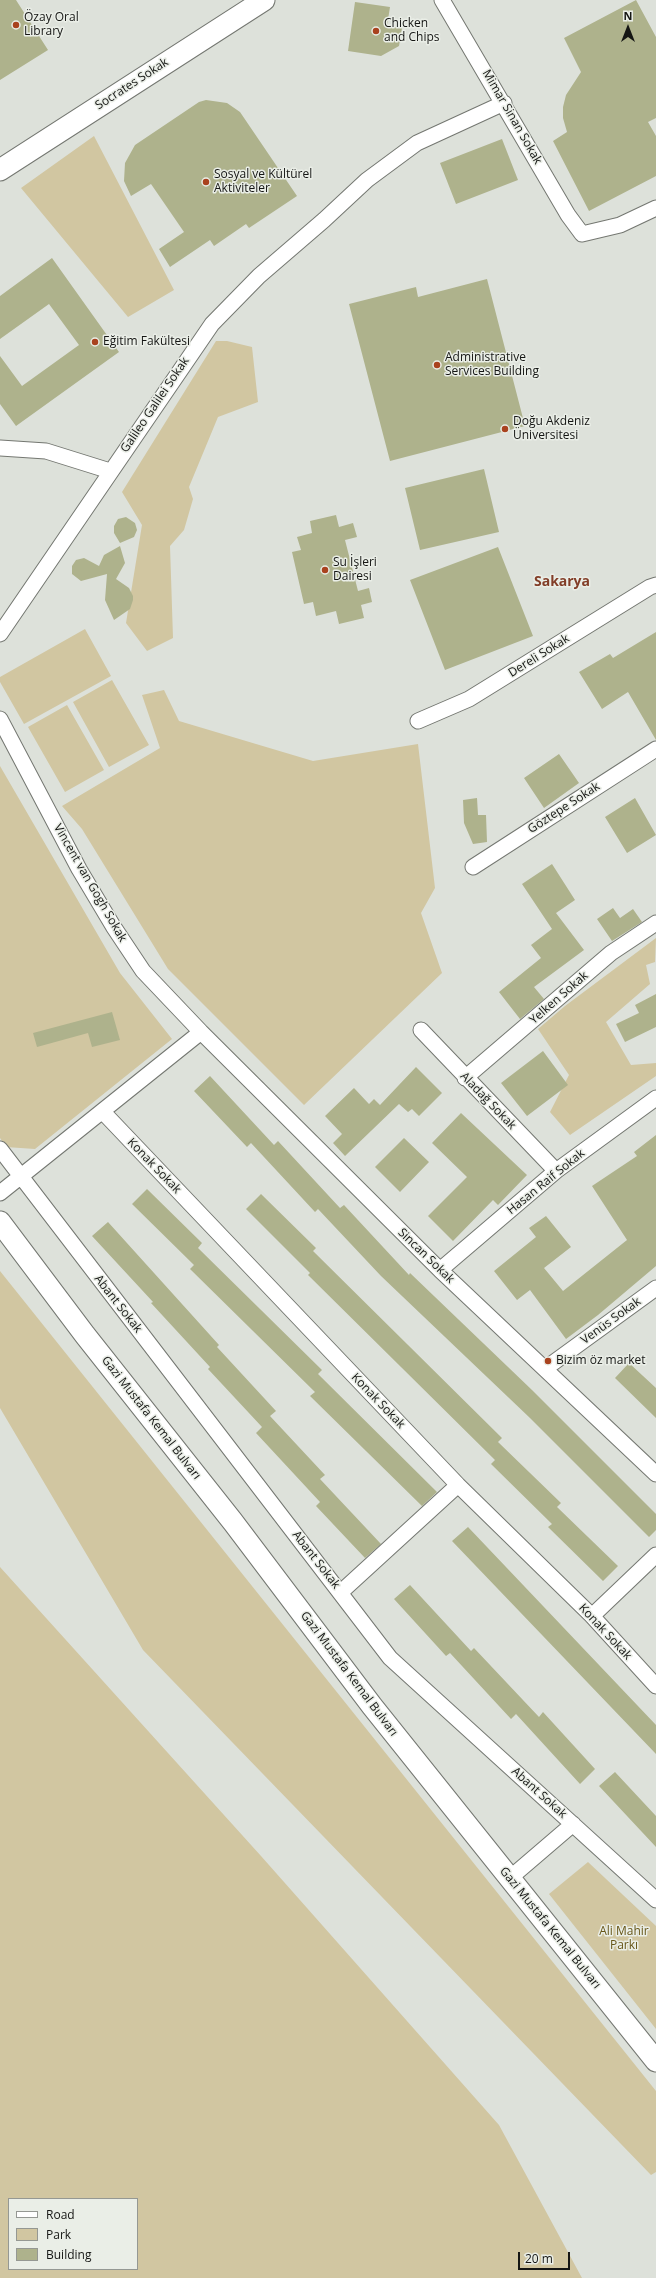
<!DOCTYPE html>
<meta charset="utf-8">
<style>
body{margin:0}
#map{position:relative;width:656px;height:2278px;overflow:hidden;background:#dde1da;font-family:"Open Sans",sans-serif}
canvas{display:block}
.legend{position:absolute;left:8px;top:2198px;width:130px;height:72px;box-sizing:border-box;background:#eaeee7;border:1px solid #959893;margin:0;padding:5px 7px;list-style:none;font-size:12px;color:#151614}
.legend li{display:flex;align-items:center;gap:8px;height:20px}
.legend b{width:20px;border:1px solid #959893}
.north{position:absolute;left:608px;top:8px;width:40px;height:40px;-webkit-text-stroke:3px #eaeee7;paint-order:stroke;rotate:0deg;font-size:11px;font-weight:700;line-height:16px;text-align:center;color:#151614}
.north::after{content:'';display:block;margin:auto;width:14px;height:18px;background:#151614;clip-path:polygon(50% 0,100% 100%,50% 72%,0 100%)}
.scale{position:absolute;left:518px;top:2252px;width:52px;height:18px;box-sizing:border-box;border:2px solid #151614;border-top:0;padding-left:5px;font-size:12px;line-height:14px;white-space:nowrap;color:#151614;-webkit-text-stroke:3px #eaeee7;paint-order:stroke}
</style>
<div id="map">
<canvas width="656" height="2278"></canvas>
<ul class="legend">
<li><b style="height:5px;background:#fff"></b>Road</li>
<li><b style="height:11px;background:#d1c6a1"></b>Park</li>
<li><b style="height:11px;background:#aeb28c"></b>Building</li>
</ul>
<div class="north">N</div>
<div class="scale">20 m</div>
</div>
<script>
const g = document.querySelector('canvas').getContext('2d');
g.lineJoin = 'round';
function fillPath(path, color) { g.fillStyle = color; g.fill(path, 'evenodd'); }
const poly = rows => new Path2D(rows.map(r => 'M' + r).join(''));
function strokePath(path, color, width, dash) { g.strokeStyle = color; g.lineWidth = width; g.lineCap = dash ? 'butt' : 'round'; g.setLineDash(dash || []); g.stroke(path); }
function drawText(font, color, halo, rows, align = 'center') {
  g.font = font + ' "Open Sans",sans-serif'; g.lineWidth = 3; g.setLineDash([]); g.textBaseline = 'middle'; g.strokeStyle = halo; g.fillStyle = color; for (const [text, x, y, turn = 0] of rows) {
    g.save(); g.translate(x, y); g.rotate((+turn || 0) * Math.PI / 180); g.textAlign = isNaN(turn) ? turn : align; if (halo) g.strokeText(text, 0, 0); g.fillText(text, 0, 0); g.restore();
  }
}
const green = poly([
 [94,136,174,290,128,317,21,188],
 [216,341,227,341,252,347,258,402,218,417,189,487,193,499,184,530,170,546,173,638,147,651,126,623,142,525,122,492],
 [85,629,111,676,24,724,0,682,0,677],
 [112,680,149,745,109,767,73,702],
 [164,690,179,721,313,761,418,744,435,888,421,913,442,973,304,1105,168,969,82,829,62,806,160,748,142,695],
 [67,705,104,770,65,792,28,727],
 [0,766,120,973,172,1039,35,1149,6,1147,0,1138],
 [656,938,655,962,646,965,650,984,606,1022,631,1065,656,1063,656,1076,570,1135,550,1112,569,1075,538,1029,565,1006],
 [0,1271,656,2091,656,2172,651,2175,143,1650,0,1408],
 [0,1567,261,1856,499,2125,582,2278,0,2278],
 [9,2199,137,2199,137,2269,9,2269],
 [588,1862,656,1926,656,2029,549,1894]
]);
const building = poly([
 [0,0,16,0,48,50,0,80],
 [636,0,656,37,656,118,648,122,656,136,656,176,589,211,553,141,567,132,563,118,563,107,566,95,581,72,564,38],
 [355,2,390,7,387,26,402,28,399,46,381,56,348,51],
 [206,100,227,103,240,112,297,196,249,228,246,224,214,246,210,240,170,267,159,249,184,232,151,184,131,196,124,181,125,163,135,145,199,102],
 [502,139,518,180,456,204,440,163],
 [52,258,119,352,16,426,0,404,0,356,22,386,79,345,49,304,0,339,0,296],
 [487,279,525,426,390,461,349,304,416,287,418,297],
 [484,469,499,532,420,550,405,488],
 [336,515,339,527,353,523,357,537,345,540,358,591,369,588,372,602,361,605,364,618,339,624,336,611,316,616,313,602,304,604,292,552,301,550,297,537,312,533,310,521],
 [126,517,135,523,137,530,134,537,120,543,114,533,114,526,118,519],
 [120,546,125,563,116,579,129,588,133,596,133,600,130,609,114,620,105,600,107,574,81,581,72,574,72,566,76,560,84,558,99,566,104,555],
 [498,547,533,636,445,670,410,580],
 [656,632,656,740,628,692,602,709,579,672,610,654,613,658],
 [559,754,579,783,544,808,524,778],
 [477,798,478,815,486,815,487,842,473,844,464,823,463,800],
 [635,798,656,835,627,853,605,817],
 [552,864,575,900,556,913,584,950,534,987,544,999,520,1019,499,992,541,958,531,945,552,929,522,884],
 [613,908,620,918,633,909,642,922,612,941,597,919],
 [656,994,656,1027,625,1042,616,1024,639,1013,635,1005],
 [112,1012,120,1040,92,1047,88,1033,37,1047,33,1033],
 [543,1051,568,1085,527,1116,501,1083],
 [416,1067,442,1093,419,1116,412,1109,408,1112,399,1104,345,1156,333,1143,342,1134,325,1116,354,1088,369,1104,374,1099,380,1105],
 [210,1076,274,1145,278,1141,340,1208,344,1205,409,1275,410,1273,532,1390,656,1514,656,1530,649,1537,530,1418,381,1276,318,1209,315,1212,251,1143,247,1147,194,1091],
 [461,1113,527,1175,498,1205,493,1200,453,1241,428,1216,467,1177,432,1143],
 [656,1135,656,1266,598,1315,566,1339,530,1290,517,1300,494,1271,536,1237,529,1228,546,1216,571,1247,544,1268,563,1291,627,1240,592,1186,637,1156,634,1152],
 [404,1138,429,1162,400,1192,375,1167],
 [147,1189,202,1243,198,1248,322,1370,318,1374,437,1492,422,1506,310,1396,315,1392,190,1269,194,1265,132,1204],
 [261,1194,316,1248,313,1251,502,1438,498,1442,561,1503,557,1507,618,1566,603,1581,548,1527,552,1524,491,1464,495,1460,308,1275,310,1273,246,1209],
 [108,1222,219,1345,217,1347,276,1411,270,1416,325,1475,320,1479,381,1544,365,1558,316,1506,320,1502,256,1433,262,1427,208,1369,210,1367,151,1303,153,1302,92,1236],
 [629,1363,656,1388,656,1418,615,1378],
 [468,1527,656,1725,656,1754,452,1541],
 [410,1585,471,1651,474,1648,539,1717,543,1712,595,1769,580,1784,516,1714,511,1719,450,1653,446,1656,394,1599],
 [615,1772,656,1816,656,1847,599,1786]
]);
const street = poly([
 [442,0,568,215,582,234,620,225,656,208],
 [0,448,46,451,110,471],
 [0,634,212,324,259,276,324,220,367,180,417,143,504,103],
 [0,719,79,869,113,926,143,971,201,1032,440,1270,656,1474],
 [418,721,469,699,650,587,656,585],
 [473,867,656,749],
 [421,1030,556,1171],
 [465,1078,611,953,656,923],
 [103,1112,458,1485,592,1616,656,1686],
 [0,1149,390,1658,656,1900],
 [0,1193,201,1032],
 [440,1270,556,1171,656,1098],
 [546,1368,656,1288],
 [341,1592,458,1485],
 [592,1616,656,1555],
 [510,1878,573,1824]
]);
const secondary = poly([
 [0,170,264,0],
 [0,1222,85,1335,233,1522,372,1706,656,2061]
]);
const markers = [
 [16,25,4,"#a9421e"],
 [376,31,4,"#a9421e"],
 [206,182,4,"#a9421e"],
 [95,342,4,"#a9421e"],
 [437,365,4,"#a9421e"],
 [505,429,4,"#a9421e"],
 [325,570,4,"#a9421e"],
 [548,1361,4,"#a9421e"]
];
const poiNames = [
 ["Özay Oral",24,18],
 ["Library",24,32],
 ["Chicken",384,24],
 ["and Chips",384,38],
 ["Sosyal ve Kültürel",214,175],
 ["Aktiviteler",214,189],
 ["Eğitim Fakültesi",103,342],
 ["Administrative",445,358],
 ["Services Building",445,372],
 ["Doğu Akdeniz",513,422],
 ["Üniversitesi",513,436],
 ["Su İşleri",333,563],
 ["Dairesi",333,577],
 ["Bizim öz market",556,1361]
];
const streetNames = [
 ["Socrates Sokak",132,84,-33],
 ["Mimar Sinan Sokak",512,117,60],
 ["Galileo Galilei Sokak",155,405,-56],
 ["Dereli Sokak",539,656,-32],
 ["Göztepe Sokak",564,808,-33],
 ["Vincent van Gogh Sokak",90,883,60],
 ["Yelken Sokak",559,998,-41],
 ["Aladağ Sokak",488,1101,46],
 ["Konak Sokak",154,1166,46],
 ["Hasan Raif Sokak",546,1182,-39],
 ["Sincan Sokak",426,1256,44],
 ["Abant Sokak",118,1304,52],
 ["Venüs Sokak",611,1321,-36],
 ["Konak Sokak",378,1401,46],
 ["Gazi Mustafa Kemal Bulvarı",151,1418,52],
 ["Abant Sokak",316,1560,52],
 ["Konak Sokak",605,1632,47],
 ["Gazi Mustafa Kemal Bulvarı",349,1674,53],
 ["Abant Sokak",539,1793,42],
 ["Gazi Mustafa Kemal Bulvarı",550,1928,51]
];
const parkNames = [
 ["Ali Mahir",624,1932],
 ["Parkı",624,1946]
];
const quarterNames = [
 ["Sakarya",562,582]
];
fillPath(green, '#d1c6a1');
fillPath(building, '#aeb28c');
strokePath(street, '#747771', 17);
strokePath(secondary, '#747771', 23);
strokePath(street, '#fff', 15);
strokePath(secondary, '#fff', 21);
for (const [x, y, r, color] of markers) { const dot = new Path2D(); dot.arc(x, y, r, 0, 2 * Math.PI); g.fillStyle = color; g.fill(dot); strokePath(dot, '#eaeee7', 1.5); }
drawText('12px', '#151614', '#eaeee7', poiNames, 'left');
drawText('12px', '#151614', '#eaeee7', streetNames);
drawText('12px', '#665517', '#eaeee7', parkNames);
drawText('bold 14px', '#823e28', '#eaeee7', quarterNames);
</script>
